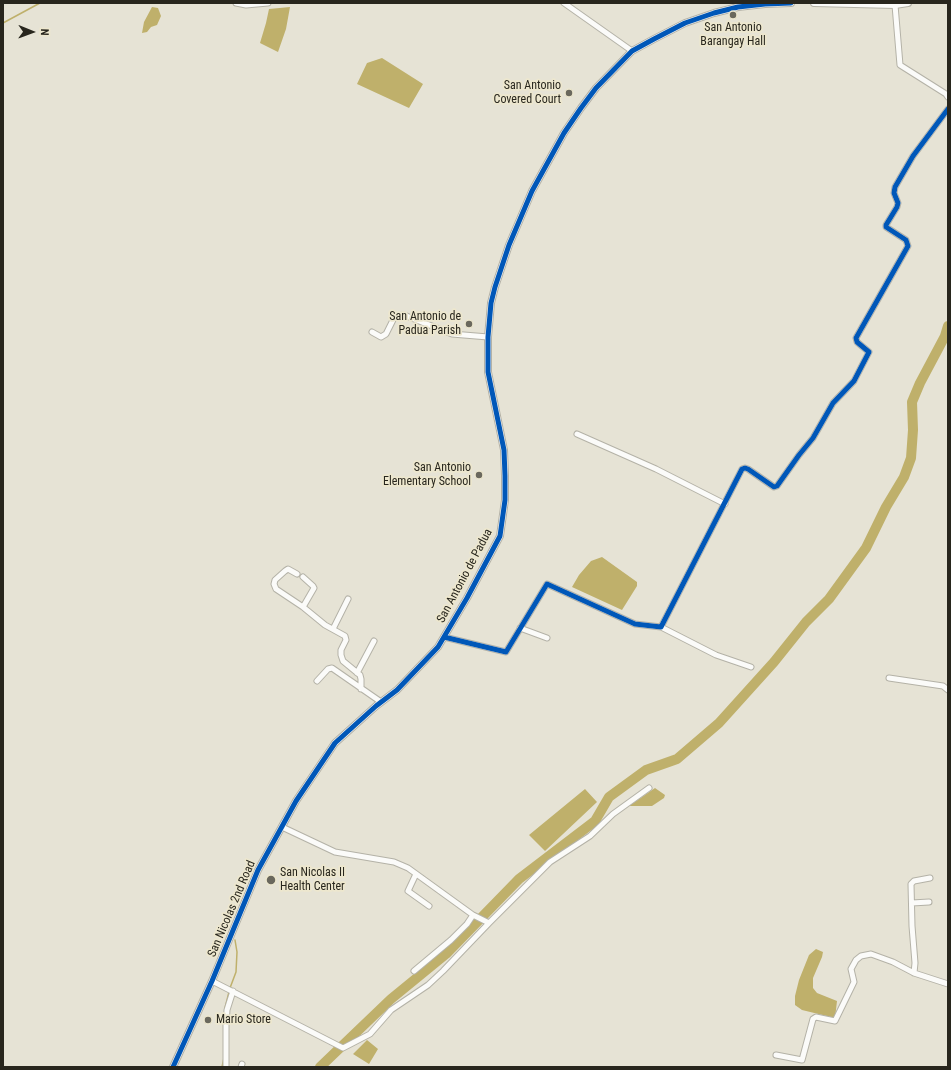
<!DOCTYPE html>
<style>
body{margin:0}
#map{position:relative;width:951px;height:1070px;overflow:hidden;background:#e6e3d5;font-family:"Roboto Condensed",sans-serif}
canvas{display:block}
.frame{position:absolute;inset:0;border:4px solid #28261d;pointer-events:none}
.north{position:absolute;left:12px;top:12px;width:40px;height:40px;-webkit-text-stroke:3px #ede7ce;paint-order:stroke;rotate:91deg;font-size:11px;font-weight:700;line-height:16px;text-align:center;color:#28261d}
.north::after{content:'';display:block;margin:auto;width:14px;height:18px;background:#28261d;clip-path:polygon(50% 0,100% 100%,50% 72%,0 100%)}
</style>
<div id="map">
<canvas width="951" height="1070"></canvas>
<div class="frame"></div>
<div class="north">N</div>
</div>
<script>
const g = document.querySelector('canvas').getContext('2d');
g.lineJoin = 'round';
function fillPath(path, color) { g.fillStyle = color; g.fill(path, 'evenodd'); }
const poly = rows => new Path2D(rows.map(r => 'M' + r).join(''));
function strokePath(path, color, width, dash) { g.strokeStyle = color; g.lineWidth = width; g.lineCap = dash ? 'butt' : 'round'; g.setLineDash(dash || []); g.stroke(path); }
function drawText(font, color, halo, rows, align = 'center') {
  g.font = font + ' "Roboto Condensed",sans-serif'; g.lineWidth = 3.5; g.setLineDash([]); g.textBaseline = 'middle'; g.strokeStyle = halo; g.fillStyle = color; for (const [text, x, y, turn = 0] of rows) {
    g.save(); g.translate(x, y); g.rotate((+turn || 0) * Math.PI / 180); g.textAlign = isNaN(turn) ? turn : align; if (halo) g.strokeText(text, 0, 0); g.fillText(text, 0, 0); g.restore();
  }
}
const water = poly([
 [152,7,158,8,161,16,157,25,151,27,147,32,142,33,144,22],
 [290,7,286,29,278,52,260,43,266,23,269,9],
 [382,58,423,84,409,108,357,84,367,63],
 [602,557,637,582,637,586,622,610,572,587,579,575,591,561],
 [655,788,665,795,664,798,652,806,629,806],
 [585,789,597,802,545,851,529,835],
 [816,949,823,952,822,957,813,978,813,988,817,993,837,1001,835,1018,802,1010,795,1005,795,996,799,980,809,955],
 [367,1040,378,1049,369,1064,353,1054]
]);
const stream = poly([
 [3,23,40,3],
 [230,988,236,972,237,952,235,940],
 [225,1008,229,992],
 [222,1067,224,1058]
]);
const river = poly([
 [320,1067,391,999,446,954,519,879,595,821,609,797,646,770,677,759,719,723,774,662,806,622,829,599,866,548,886,507,904,477,911,458,913,430,912,402,920,383,945,336,948,326]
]);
const minor = poly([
 [236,3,246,5,268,3],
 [564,3,632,51],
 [895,5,900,65,946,94,948,97],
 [372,332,381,337,386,334,395,316,404,315,452,334,488,337],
 [577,434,656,469,725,504],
 [297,574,288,569,285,571,275,580,274,584,276,589,303,607,314,588,313,586,303,577],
 [303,607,325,625,345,636,346,640,341,650,341,655,343,661,360,675,361,679,361,689],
 [661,627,716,655,751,667],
 [520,628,547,638],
 [333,629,348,599],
 [444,637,506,652,547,584,635,624,661,627,742,469,745,468,748,469,774,487,777,486,799,455,813,438,833,403,854,381,869,352,857,342,856,338,908,246,906,240,886,227,886,225,897,207,898,203,894,193,895,187,913,156,948,109],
 [357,673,374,641],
 [889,678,943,686,948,690],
 [317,681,328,669,332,668,381,702],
 [282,827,335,852,394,862,408,868,473,915,467,924,451,940,414,971],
 [416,874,408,891,429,906],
 [912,903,929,902],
 [473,915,489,923,550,862,590,836,613,814,649,788],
 [914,973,915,963,912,926,911,884,914,881,930,878],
 [212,981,343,1048,370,1034,391,1010,428,985,443,971,489,923],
 [776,1055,802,1060,813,1019,816,1017,835,1021,854,982,851,969,856,960,861,956,871,954,893,962,914,973,948,984],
 [226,1067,226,1025,227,1010,233,991],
 [241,1067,242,1064]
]);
const tertiary = poly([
 [814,3,895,5,908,3],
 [173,1067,212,981,258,870,296,801,335,743,376,706,397,690,438,647,467,598,500,536,505,500,505,476,504,450,488,372,488,337,491,303,495,287,509,245,532,191,564,133,581,108,596,88,632,51,654,39,685,23,714,13,738,7,765,4,791,3]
]);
const cycleway = poly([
 [444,637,506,652,547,584,635,624,661,627,742,469,745,468,748,469,774,487,777,486,799,455,813,438,833,403,854,381,869,352,857,342,856,338,908,246,906,240,886,227,886,225,897,207,898,203,894,193,895,187,913,156,948,109],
 [173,1067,212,981,258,870,296,801,335,743,376,706,397,690,438,647,467,598,500,536,505,500,505,476,504,450,488,372,488,337,491,303,495,287,509,245,532,191,564,133,581,108,596,88,632,51,654,39,685,23,714,13,738,7,765,4,791,3]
]);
const markers = [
 [733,15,4,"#6a685d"],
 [569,93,4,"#6a685d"],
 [469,324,4,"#6a685d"],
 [479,475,4,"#6a685d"],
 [271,880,5,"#6a685d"],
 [208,1020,4,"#6a685d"]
];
const poiNames = [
 ["San Antonio",733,28,"center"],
 ["Barangay Hall",733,42,"center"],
 ["San Antonio",561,86],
 ["Covered Court",561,100],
 ["San Antonio de",461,317],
 ["Padua Parish",461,331],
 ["San Antonio",471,468],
 ["Elementary School",471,482],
 ["San Nicolas II",280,873,"left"],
 ["Health Center",280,887,"left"],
 ["Mario Store",216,1020,"left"]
];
const streetNames = [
 ["San Antonio de Padua",465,576,-62],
 ["San Nicolas 2nd Road",232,909,-67]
];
fillPath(water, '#bfb06b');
strokePath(stream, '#bfb06b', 1.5);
strokePath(river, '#bfb06b', 10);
strokePath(minor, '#b4b2a7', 7);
strokePath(tertiary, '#b4b2a7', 8);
strokePath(minor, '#fbfbf9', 5);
strokePath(tertiary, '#fbfbf9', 6);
strokePath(cycleway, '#0057b8', 5);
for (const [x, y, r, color] of markers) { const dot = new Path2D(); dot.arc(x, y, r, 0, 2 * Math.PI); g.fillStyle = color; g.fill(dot); strokePath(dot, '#ede7ce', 1.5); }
drawText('12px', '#28261d', '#ede7ce', poiNames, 'right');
drawText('12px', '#28261d', '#ede7ce', streetNames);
</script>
